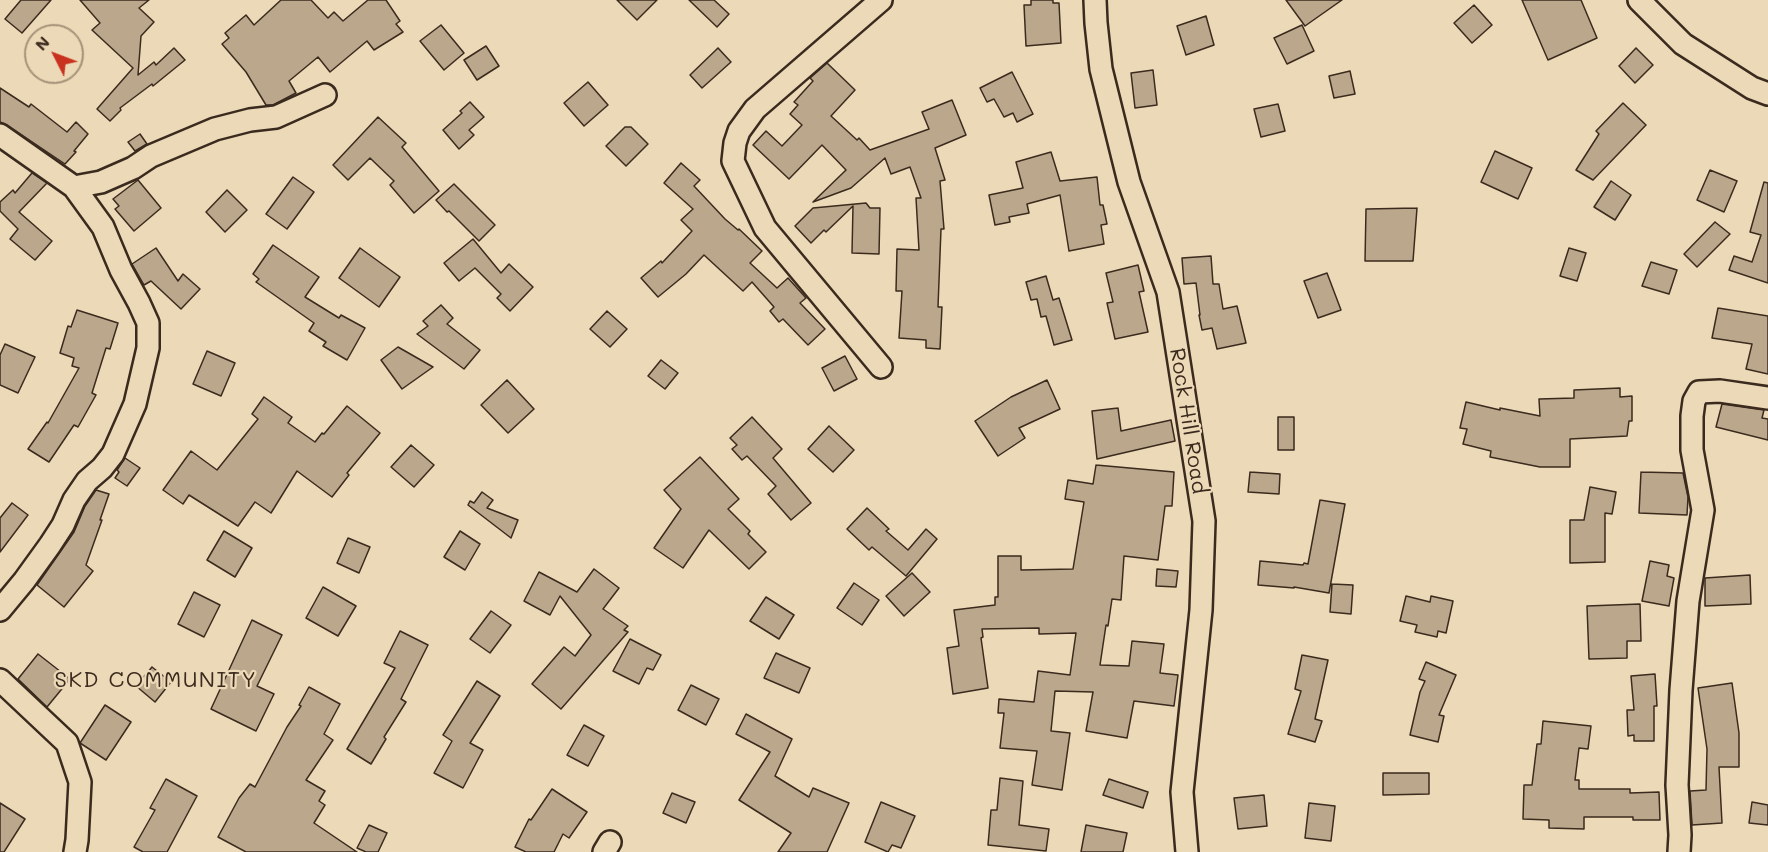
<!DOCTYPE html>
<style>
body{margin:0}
#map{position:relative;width:1768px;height:852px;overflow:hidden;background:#ecd9b7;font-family:Mali,sans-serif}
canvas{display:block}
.north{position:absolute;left:24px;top:24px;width:60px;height:60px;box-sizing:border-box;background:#ecd9b7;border:2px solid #a5937a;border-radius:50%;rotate:312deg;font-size:16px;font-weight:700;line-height:24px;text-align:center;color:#3b2a1e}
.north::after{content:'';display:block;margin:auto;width:21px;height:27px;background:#c8321e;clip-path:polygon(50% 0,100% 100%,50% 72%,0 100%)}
</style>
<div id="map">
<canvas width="1768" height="852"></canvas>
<div class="north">N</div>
</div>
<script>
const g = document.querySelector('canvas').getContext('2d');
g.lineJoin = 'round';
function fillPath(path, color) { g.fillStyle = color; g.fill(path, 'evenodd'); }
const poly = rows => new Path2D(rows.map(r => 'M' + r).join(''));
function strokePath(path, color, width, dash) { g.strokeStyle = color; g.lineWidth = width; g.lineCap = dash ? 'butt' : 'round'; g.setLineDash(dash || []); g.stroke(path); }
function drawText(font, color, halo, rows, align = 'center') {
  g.font = font + ' Mali,sans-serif'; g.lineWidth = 4.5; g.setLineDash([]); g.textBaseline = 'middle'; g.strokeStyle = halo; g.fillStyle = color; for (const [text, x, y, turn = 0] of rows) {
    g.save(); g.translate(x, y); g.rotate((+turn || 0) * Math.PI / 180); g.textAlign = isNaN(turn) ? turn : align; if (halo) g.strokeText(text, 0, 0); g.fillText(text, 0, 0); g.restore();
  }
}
const building = poly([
 [21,0,51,0,22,33,5,19,21,0],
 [80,0,149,0,139,8,154,22,141,36,138,75,154,62,156,65,174,48,185,60,153,86,152,84,120,108,121,110,110,121,97,109,133,68,92,30,100,23,80,0],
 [281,0,311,0,328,18,334,12,343,21,368,0,386,0,400,21,396,24,403,32,374,50,367,41,330,72,318,57,289,81,296,93,273,105,266,105,246,72,222,44,229,38,225,33,246,15,254,25,281,0],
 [617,0,657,0,637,20,617,0],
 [689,0,714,0,729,14,717,27,689,0],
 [1031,0,1053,0,1053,3,1059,3,1061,43,1026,46,1024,5,1031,5,1031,0],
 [1286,0,1342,0,1305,26,1286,0],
 [1522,0,1581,0,1597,38,1548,60,1522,0],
 [1474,5,1492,25,1472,43,1454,23,1474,5],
 [1206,16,1214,45,1186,55,1177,26,1206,16],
 [441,25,464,53,444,70,420,41,441,25],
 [1302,25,1314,51,1287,64,1274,38,1302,25],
 [486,46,499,66,477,80,464,60,486,46],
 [718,48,731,62,702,88,690,75,718,48],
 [1636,48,1653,65,1635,83,1619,66,1636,48],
 [827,63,855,90,831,116,857,140,859,138,870,150,929,129,922,112,952,100,966,135,935,148,945,180,940,181,944,229,941,229,938,307,942,307,940,349,926,348,926,340,899,338,902,291,896,291,897,249,919,250,916,198,921,198,910,167,891,174,885,158,851,188,813,202,846,170,822,145,789,179,753,145,766,131,782,146,802,125,790,114,798,105,794,102,813,81,810,78,827,63],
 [1153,70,1157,105,1135,108,1131,73,1153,70],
 [1350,71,1355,94,1334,98,1329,76,1350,71],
 [1012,72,1033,114,1017,122,1013,113,1004,117,994,99,987,102,980,88,1012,72],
 [588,82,608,105,584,126,564,103,588,82],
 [0,88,29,107,31,104,67,132,76,122,88,134,74,151,76,152,65,164,7,125,0,122,0,88],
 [470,102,484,117,469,130,474,135,459,149,443,130,462,113,460,111,470,102],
 [1623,103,1646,125,1593,180,1576,170,1599,134,1596,131,1623,103],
 [1278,104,1285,131,1261,137,1254,109,1278,104],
 [378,117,406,143,402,147,439,191,414,213,390,185,394,181,370,158,348,180,333,165,378,117],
 [625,127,631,127,648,144,626,166,606,146,625,127],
 [140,134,147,144,135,151,128,142,140,134],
 [1495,151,1532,168,1518,199,1481,182,1495,151],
 [1051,152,1060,181,1097,177,1100,205,1103,205,1107,224,1101,225,1104,244,1069,251,1060,195,1027,204,1029,213,1009,217,1010,222,995,225,989,195,1023,188,1016,162,1051,152],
 [681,163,700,180,694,186,725,219,738,230,739,229,762,251,750,263,777,288,788,278,806,298,800,303,825,329,808,345,783,319,779,322,770,311,774,307,752,282,743,291,704,255,686,274,658,297,641,278,661,261,662,263,692,231,681,220,693,209,664,183,681,163],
 [1710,170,1737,181,1724,212,1697,200,1710,170],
 [32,173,47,183,19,212,52,241,35,260,10,239,18,229,0,211,0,202,13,190,15,193,32,173],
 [293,177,314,192,287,229,266,214,293,177],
 [138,180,161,208,134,231,115,209,119,206,113,199,138,180],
 [1611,181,1631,195,1615,220,1594,207,1611,181],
 [1764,182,1768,183,1768,283,1729,270,1734,256,1752,262,1761,235,1750,232,1764,182],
 [454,184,495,225,479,241,449,211,447,212,436,200,454,184],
 [227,190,247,210,225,232,206,212,227,190],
 [866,203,870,208,880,208,879,254,852,253,853,206,826,232,824,230,811,243,795,226,813,208,866,203],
 [1417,208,1413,261,1365,261,1366,209,1417,208],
 [1715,222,1730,234,1697,267,1684,254,1715,222],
 [473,239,501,273,509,264,533,287,510,311,497,298,501,294,475,268,459,281,444,263,473,239],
 [273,245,319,277,305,297,339,318,341,315,365,328,347,360,323,346,326,342,309,331,314,323,256,282,259,279,253,274,273,245],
 [156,248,178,281,183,274,200,289,181,309,151,281,144,285,132,264,156,248],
 [360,248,400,277,379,307,339,278,360,248],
 [1569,248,1586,253,1577,281,1560,276,1569,248],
 [1211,256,1213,284,1219,284,1223,309,1237,306,1246,343,1217,349,1212,328,1202,330,1199,315,1200,315,1196,283,1184,284,1182,258,1211,256],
 [1651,262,1677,270,1669,294,1642,286,1651,262],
 [1138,265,1144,291,1139,292,1148,332,1115,339,1107,303,1113,302,1106,273,1138,265],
 [1327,273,1341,310,1318,318,1304,281,1327,273],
 [1046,276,1053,300,1059,298,1072,340,1054,345,1046,316,1041,317,1037,299,1031,300,1026,282,1046,276],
 [441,305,453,318,447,324,480,350,464,369,417,334,428,326,423,321,441,305],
 [1718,308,1768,316,1768,374,1746,369,1752,344,1712,338,1718,308],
 [77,310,118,323,110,349,106,348,92,393,96,395,78,427,74,425,49,462,28,449,47,422,48,423,79,368,72,366,74,358,60,353,68,326,71,327,77,310],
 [607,311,627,329,610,347,590,329,607,311],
 [5,344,35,357,18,393,0,385,0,355,5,344],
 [398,347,433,367,402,389,381,360,398,347],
 [207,351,235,363,221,396,193,384,207,351],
 [845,356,857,379,834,391,822,368,845,356],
 [661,360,678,373,665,389,648,376,661,360],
 [507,380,534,409,508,433,481,405,507,380],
 [1047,380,1060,409,1019,428,1025,438,998,456,975,421,1011,397,1047,380],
 [1620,388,1620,397,1632,396,1632,421,1629,421,1627,436,1570,439,1570,467,1540,467,1490,457,1491,451,1463,444,1467,429,1460,428,1466,402,1500,410,1500,408,1540,416,1539,399,1574,398,1574,390,1620,388],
 [264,397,292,417,288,423,315,442,322,433,324,434,347,406,380,433,347,473,349,475,332,497,297,471,271,513,255,502,238,526,189,495,183,504,163,490,191,451,217,470,258,419,252,414,264,397],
 [1722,404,1764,410,1762,418,1768,419,1768,440,1716,427,1722,404],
 [1118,408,1121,431,1171,420,1175,441,1097,459,1092,411,1118,408],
 [752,417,782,449,773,458,811,503,791,520,768,494,776,486,747,456,742,460,732,449,737,445,730,438,752,417],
 [1278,417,1294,417,1294,450,1278,450,1278,417],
 [829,426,854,450,833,472,808,449,829,426],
 [411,445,434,465,414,487,391,467,411,445],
 [700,457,739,499,728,509,750,531,748,534,766,552,749,569,709,530,683,568,654,548,681,509,664,490,700,457],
 [125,458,140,468,127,486,115,478,119,472,117,470,125,458],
 [1096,465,1174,472,1172,506,1165,506,1158,560,1124,556,1121,600,1112,599,1108,626,1106,625,1100,665,1129,666,1132,641,1164,644,1160,673,1178,675,1174,706,1134,701,1127,738,1086,731,1093,692,1055,691,1051,731,1070,733,1062,790,1032,785,1037,751,1000,748,1004,713,998,713,999,699,1034,702,1038,671,1070,675,1076,633,1039,634,1039,628,982,629,983,637,981,638,988,688,953,694,947,648,959,646,954,610,995,605,995,597,998,597,998,556,1021,556,1021,570,1073,569,1084,502,1065,499,1068,480,1093,484,1096,465],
 [1250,472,1280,474,1279,494,1248,492,1250,472],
 [1641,472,1683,473,1688,497,1687,515,1639,513,1641,472],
 [1590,487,1616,492,1612,514,1605,513,1605,562,1570,563,1570,520,1584,520,1590,487],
 [96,490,109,494,100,520,102,520,86,565,93,571,64,607,37,585,74,532,85,506,96,490],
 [482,492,493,500,487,508,518,520,511,538,468,505,470,501,474,503,482,492],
 [1320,500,1345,504,1329,593,1294,587,1294,588,1258,585,1260,561,1303,565,1304,563,1308,564,1320,500],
 [12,503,28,515,0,552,0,518,12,503],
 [867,508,889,529,886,531,908,550,926,529,937,539,906,576,872,547,869,550,847,529,867,508],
 [224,531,252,548,235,577,207,560,224,531],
 [460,531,480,544,465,570,444,557,460,531],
 [348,538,370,547,359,573,337,563,348,538],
 [1650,561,1669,565,1667,576,1674,578,1669,606,1642,601,1650,561],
 [594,569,619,588,603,609,628,626,624,630,628,632,561,709,532,684,564,647,575,656,591,635,560,596,550,615,524,601,539,572,577,592,594,569],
 [1157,569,1178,571,1176,587,1156,586,1157,569],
 [912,573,930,592,904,616,886,596,912,573],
 [1750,575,1751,604,1705,606,1705,578,1750,575],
 [854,583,879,600,862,625,837,608,854,583],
 [1332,584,1353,585,1351,614,1330,612,1332,584],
 [323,587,356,606,338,636,306,618,323,587],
 [194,592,220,605,204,637,178,624,194,592],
 [1406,596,1430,602,1431,596,1453,601,1446,633,1438,631,1437,637,1415,632,1417,625,1400,621,1406,596],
 [766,597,794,615,779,639,750,621,766,597],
 [1640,604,1641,641,1627,641,1627,658,1589,659,1587,606,1640,604],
 [491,611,511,625,490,653,470,639,491,611],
 [252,620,282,635,257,686,274,694,256,731,211,709,252,620],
 [400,631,428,645,401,699,406,702,384,737,386,739,371,764,347,749,395,668,384,663,400,631],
 [630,639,661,655,653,670,647,668,639,684,613,671,630,639],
 [776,653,810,668,799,693,764,678,776,653],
 [38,654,70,679,47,707,18,679,38,654],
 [1302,655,1328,660,1315,719,1322,721,1315,742,1288,734,1301,691,1295,689,1302,655],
 [1426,662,1456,675,1439,715,1444,716,1438,742,1410,735,1420,692,1425,681,1419,679,1426,662],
 [152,667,171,682,155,702,136,686,152,667],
 [1655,674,1657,706,1654,706,1654,741,1634,741,1634,735,1628,736,1627,710,1634,710,1631,676,1655,674],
 [477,681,500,696,470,743,483,750,463,788,434,773,452,741,443,735,477,681],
 [1732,683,1739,733,1739,767,1719,767,1722,823,1692,825,1690,791,1706,790,1707,749,1698,688,1732,683],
 [691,685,719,699,706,725,678,710,691,685],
 [309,687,340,704,324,734,333,740,306,780,325,791,319,801,325,805,314,823,357,852,246,852,218,837,239,798,250,784,255,787,287,727,301,706,299,705,309,687],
 [105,705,131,722,106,760,80,743,105,705],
 [746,714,792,739,775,776,809,797,813,788,849,803,827,852,778,852,791,833,739,800,770,752,736,734,746,714],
 [1543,721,1591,726,1588,749,1579,748,1575,780,1579,780,1579,789,1630,789,1630,793,1659,792,1660,820,1633,820,1633,817,1584,817,1584,829,1549,828,1549,820,1523,819,1524,785,1532,785,1537,744,1541,744,1543,721],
 [584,725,604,736,588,766,567,755,584,725],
 [1383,773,1429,773,1429,794,1383,795,1383,773],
 [1000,778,1023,781,1019,825,1049,829,1046,851,988,845,991,810,997,810,1000,778],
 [166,779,197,796,167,852,143,852,134,847,155,810,150,808,166,779],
 [1109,779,1148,792,1143,808,1103,795,1109,779],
 [552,789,587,812,569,838,563,834,554,852,526,852,515,847,529,819,531,820,552,789],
 [672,793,695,802,686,823,663,813,672,793],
 [1264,795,1267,826,1238,829,1234,798,1264,795],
 [881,802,915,816,901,848,892,845,888,852,865,842,881,802],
 [1752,802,1768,805,1768,825,1749,823,1752,802],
 [0,803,25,819,4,852,0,852,0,803],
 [1309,803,1335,806,1331,841,1305,838,1309,803],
 [369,825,387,833,378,852,366,852,357,848,369,825],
 [1086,825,1127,833,1123,852,1081,852,1086,825]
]);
const minor = poly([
 [881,0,755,109,739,131,735,143,733,161,765,228,881,367],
 [1095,0,1096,23,1101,69,1129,182,1168,292,1204,521,1201,610,1182,792,1187,852],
 [1639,0,1683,44,1752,88,1768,94],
 [0,135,74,187,103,227,121,270,139,303,148,323,148,348,135,404,113,454,102,468,87,481,74,500,63,525,50,545,24,581,0,610],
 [74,187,101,182,133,168,151,156,215,129,250,120,276,117,325,95],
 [0,680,67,743,80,782,77,840,75,852],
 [604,852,610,842],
 [1679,852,1680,835,1677,785,1681,690,1688,601,1703,510,1692,450,1692,416,1694,401,1699,392,1720,391,1768,398]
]);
const streetNames = [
 ["Rock Hill Road",1188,421,81]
];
const neighbourhoodNames = [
 ["SKD COMMUNITY",156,680]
];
fillPath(building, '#bba88c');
strokePath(building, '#3b2a1e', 1.5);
strokePath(minor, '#3b2a1e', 26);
strokePath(minor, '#ecd9b7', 21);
drawText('21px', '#3b2a1e', '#ecd9b7', streetNames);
g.letterSpacing = '1.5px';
drawText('22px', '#3b2a1e', '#ecd9b7', neighbourhoodNames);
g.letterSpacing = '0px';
</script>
